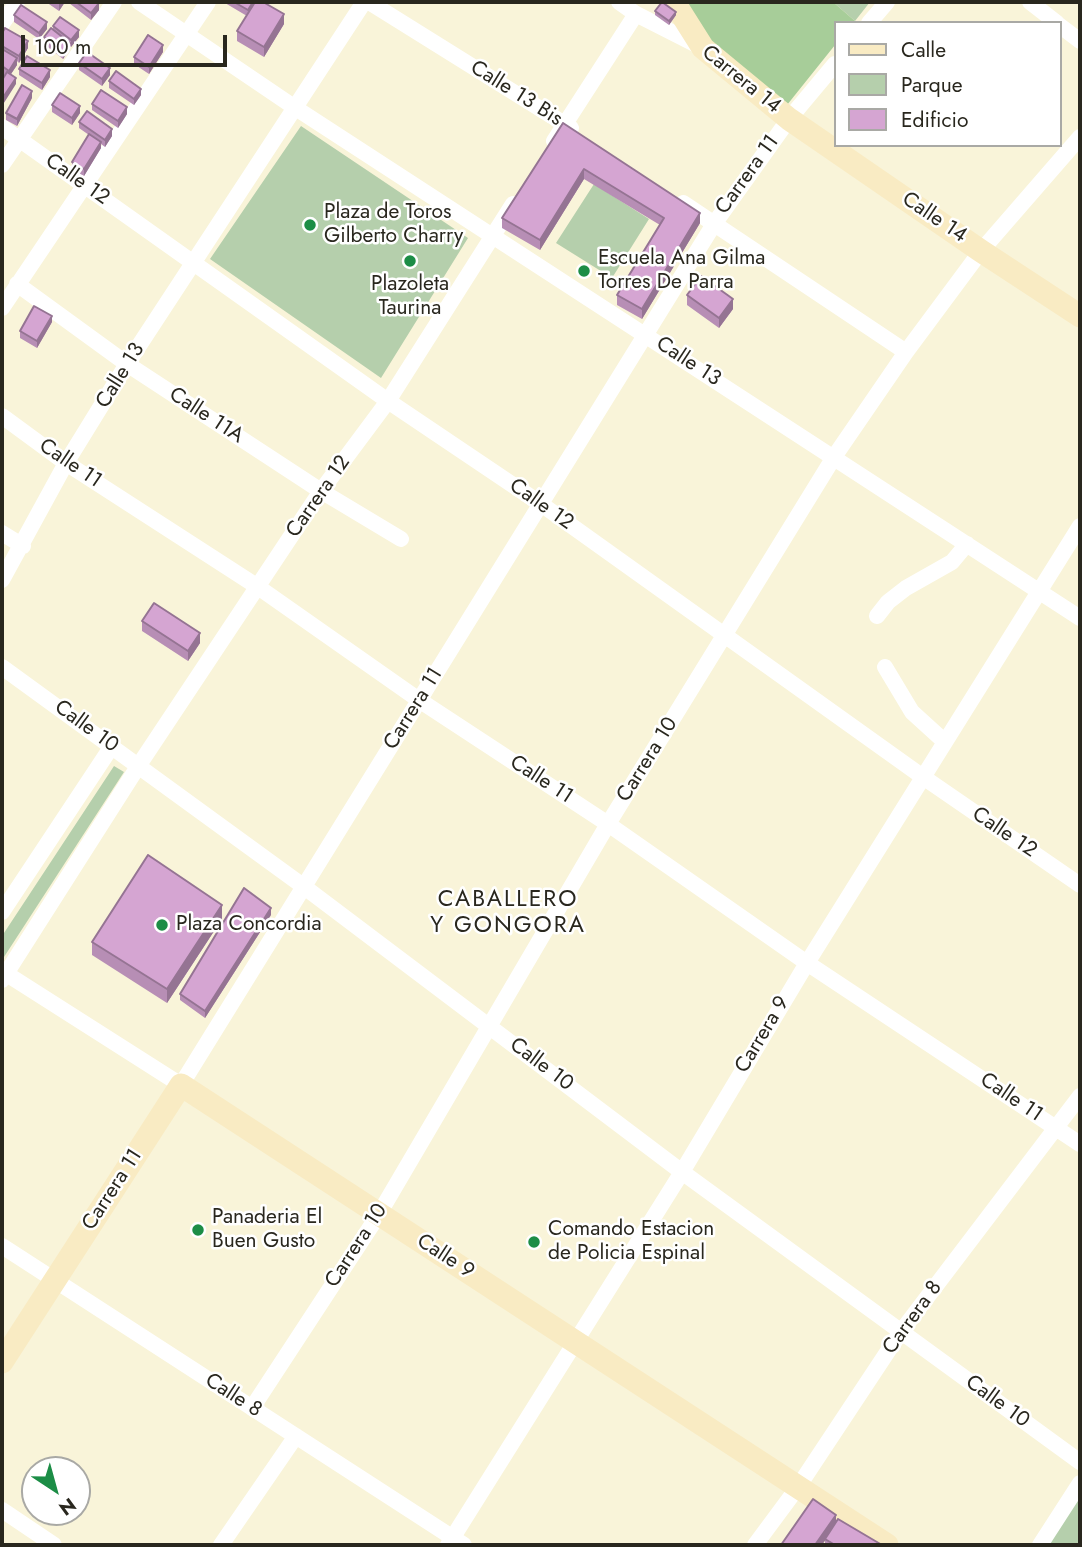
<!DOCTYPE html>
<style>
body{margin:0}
#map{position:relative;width:1082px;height:1547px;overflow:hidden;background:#f9f4d9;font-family:Jost,sans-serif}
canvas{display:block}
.frame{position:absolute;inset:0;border:4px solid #29271e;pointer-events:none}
.legend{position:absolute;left:834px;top:21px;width:228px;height:126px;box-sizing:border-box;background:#fff;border:2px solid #a9a9a5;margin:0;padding:9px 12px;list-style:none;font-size:21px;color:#29271e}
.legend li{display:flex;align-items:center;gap:14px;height:35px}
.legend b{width:35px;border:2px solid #a9a9a5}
.north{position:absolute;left:21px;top:1456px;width:70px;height:70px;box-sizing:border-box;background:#fff;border:2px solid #a9a9a5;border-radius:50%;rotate:144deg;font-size:19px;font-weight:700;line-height:28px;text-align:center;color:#29271e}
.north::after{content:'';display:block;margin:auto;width:24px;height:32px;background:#1c8d46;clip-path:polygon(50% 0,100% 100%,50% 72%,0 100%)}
.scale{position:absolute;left:21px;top:35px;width:206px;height:32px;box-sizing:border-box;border:4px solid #29271e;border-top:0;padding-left:9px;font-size:21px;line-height:24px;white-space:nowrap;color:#29271e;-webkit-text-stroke:5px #fff;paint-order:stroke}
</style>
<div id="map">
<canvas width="1082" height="1547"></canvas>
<div class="frame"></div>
<ul class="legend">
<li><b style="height:9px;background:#f9ebc3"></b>Calle</li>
<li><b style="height:19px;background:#b5cfac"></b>Parque</li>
<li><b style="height:19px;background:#d5a5d2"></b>Edificio</li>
</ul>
<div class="north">N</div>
<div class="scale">100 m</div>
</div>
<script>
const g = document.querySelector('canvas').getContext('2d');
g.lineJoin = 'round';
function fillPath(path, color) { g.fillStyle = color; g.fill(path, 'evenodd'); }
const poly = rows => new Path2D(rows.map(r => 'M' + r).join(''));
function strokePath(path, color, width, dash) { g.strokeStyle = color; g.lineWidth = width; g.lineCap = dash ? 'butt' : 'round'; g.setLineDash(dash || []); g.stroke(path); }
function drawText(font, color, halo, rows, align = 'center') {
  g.font = font + ' Jost,sans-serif'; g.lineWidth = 5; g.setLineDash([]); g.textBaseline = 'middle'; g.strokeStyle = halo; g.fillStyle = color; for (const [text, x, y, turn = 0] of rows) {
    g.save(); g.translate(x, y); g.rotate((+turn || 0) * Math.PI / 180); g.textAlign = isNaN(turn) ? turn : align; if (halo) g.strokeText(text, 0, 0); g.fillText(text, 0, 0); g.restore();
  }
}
const green = poly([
 [833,2,870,2,855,21],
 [301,126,468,238,381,378,210,259],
 [594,184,649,219,612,278,556,243],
 [114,766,124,772,4,957,2,956,2,936],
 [1080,1483,1080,1545,1040,1545]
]);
const forest = poly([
 [686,2,833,2,855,21,853,23,835,23,835,45,787,105,714,47]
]);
const street = poly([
 [139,2,294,107,1080,618],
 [369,2,571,128],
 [619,2,636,14,701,47],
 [1030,2,1057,23],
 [869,23,887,2],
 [2,24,17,2],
 [1059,25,1080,41],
 [2,127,388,401,541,504,923,777,1080,885],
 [554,141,636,14],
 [2,165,114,2],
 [683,203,906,352],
 [17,284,127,364,321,491,401,539],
 [2,308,208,2],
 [2,416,66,463,258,587,419,700,608,824,807,963,1080,1144],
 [2,533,23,546],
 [2,580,66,463,127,364,364,2],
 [877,616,888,602,906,588,952,562,967,544],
 [2,667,303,886,682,1172,1080,1462],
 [885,667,912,712,945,742],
 [2,912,112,746],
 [2,971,181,1085,714,224,789,119,835,64],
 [2,980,139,765,321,491,388,401,513,204],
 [2,1246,464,1545],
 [252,1408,379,1214,608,824,834,457,906,352,981,251,1080,137],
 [2,1510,54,1545],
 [221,1545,296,1436],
 [448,1545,682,1172,807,963,1080,526],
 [755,1545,798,1487,900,1333,1080,1096],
 [1040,1545,1080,1483]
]);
const secondary = poly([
 [674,2,703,48,789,119,981,251,1080,316],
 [2,1362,181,1085,887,1545]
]);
const wall = poly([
 [46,2,65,2,59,11],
 [69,2,97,2,99,10,91,20,69,3],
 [225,2,263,2,284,24,264,57,237,41,237,31,247,16,225,3],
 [655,11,676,15,669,25,655,15],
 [14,15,47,29,39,39,14,22],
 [53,26,79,37,71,47,70,46,70,49,63,59,44,44,44,37,53,30],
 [2,33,28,48,19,63,17,61,17,65,11,74,16,84,2,73],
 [163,52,149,74,134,64,134,57],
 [79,63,110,75,102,86,79,70],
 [19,69,50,77,42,90,19,75],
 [109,81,141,95,134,105,109,88],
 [32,98,17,126,6,120,6,113],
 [92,104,127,114,118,128,92,110],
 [52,105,80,113,72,125,52,112],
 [79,122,112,136,105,147,101,144,101,148,84,176,72,169,72,162,89,135,79,128],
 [563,123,700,223,642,319,617,305,617,295,660,225,584,179,540,250,502,228,502,218],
 [687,295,733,309,719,328,687,305],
 [52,322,37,348,20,338,20,331],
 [142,621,200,643,188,661,142,631],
 [271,915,205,1018,180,1000,180,994],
 [222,919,167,1003,92,955,92,942],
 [836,1522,882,1545,825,1545,825,1540]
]);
const shadedWall = poly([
 [60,2,65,2,59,11,59,4],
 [99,3,99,10,91,20,91,13],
 [676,12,676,15,669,25,669,21],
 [284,14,284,24,264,57,264,47],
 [47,22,47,29,39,39,39,33],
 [79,30,79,37,71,47,71,40],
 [28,41,28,48,19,63,19,56],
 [70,43,70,49,63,59,63,52],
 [163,45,163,52,149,74,149,67],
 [17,58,17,65,9,77,9,71],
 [110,68,110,75,102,86,102,79],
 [50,70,50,77,42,90,42,83],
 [16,78,16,84,2,106,2,99],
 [141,89,141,95,134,105,134,99],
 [32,91,32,98,17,126,17,119],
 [80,106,80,113,72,125,72,118],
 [127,107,127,114,118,128,118,121],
 [112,129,112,136,105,147,105,140],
 [101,142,101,148,84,176,84,169],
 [584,169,584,179,540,250,540,240],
 [700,213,700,223,642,319,642,309],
 [733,299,733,309,719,328,719,318],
 [52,316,52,322,37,348,37,341],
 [200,633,200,643,188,661,188,651],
 [222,905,222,919,167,1003,167,989],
 [271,908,271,915,205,1018,205,1011],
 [836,1515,836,1525,822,1545,815,1545]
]);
const building = poly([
 [76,2,97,2,99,3,91,13,76,2],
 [234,2,253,2,248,10,234,2],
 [255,2,263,2,284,14,264,47,237,31,255,2],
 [662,2,676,12,669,21,655,11,662,2],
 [21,5,47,22,39,33,14,15,21,5],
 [60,17,79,30,71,40,53,26,60,17],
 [5,28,28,41,19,56,2,46,2,33,5,28],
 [51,28,70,43,63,52,44,37,51,28],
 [148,35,163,45,149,67,134,57,148,35],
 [2,49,17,58,9,71,2,66,2,49],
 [87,52,110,68,102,79,79,63,87,52],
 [27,56,50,70,42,83,19,69,27,56],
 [116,71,141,89,134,99,109,81,116,71],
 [7,72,16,78,2,99,2,80,7,72],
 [22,85,32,91,17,119,6,113,22,85],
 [101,90,127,107,118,121,92,104,101,90],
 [60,93,80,106,72,118,52,105,60,93],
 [87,111,112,129,105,140,79,122,87,111],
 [563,123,700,213,642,309,617,295,664,218,584,169,540,240,502,218,563,123],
 [89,134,101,142,84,169,72,162,89,134],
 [701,276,733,299,719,318,687,295,701,276],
 [34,306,52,316,37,341,20,331,34,306],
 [154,603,200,633,188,651,142,621,154,603],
 [148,855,222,905,167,989,92,942,148,855],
 [244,888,271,908,205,1011,180,994,244,888],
 [813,1499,836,1515,815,1545,781,1545,813,1499],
 [838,1519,882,1545,835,1545,825,1539,838,1519]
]);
const markers = [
 [310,225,7,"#1c8d46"],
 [410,261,7,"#1c8d46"],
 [584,271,7,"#1c8d46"],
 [162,925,7,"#1c8d46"],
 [198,1230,7,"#1c8d46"],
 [534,1242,7,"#1c8d46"]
];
const streetNames = [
 ["Carrera 14",741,80,39],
 ["Calle 13 Bis",516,94,32],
 ["Carrera 11",748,175,-54],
 ["Calle 12",77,180,35],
 ["Calle 14",934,218,34],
 ["Calle 13",688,362,33],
 ["Calle 13",121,376,-58],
 ["Calle 11A",206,416,33],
 ["Calle 11",70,464,34],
 ["Carrera 12",319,497,-55],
 ["Calle 12",541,505,35],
 ["Carrera 11",414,709,-58],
 ["Calle 10",86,727,36],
 ["Carrera 10",648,760,-58],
 ["Calle 11",541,780,33],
 ["Calle 12",1004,833,34],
 ["Carrera 9",763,1035,-59],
 ["Calle 10",541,1065,37],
 ["Calle 11",1011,1098,34],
 ["Carrera 11",113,1190,-57],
 ["Carrera 10",357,1246,-57],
 ["Calle 9",445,1257,33],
 ["Carrera 8",913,1318,-54],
 ["Calle 8",233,1396,33],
 ["Calle 10",997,1402,36]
];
const poiNames = [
 ["Plaza de Toros",324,213],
 ["Gilberto Charry",324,237],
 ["Escuela Ana Gilma",598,259],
 ["Torres De Parra",598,283],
 ["Plazoleta",410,285,"center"],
 ["Taurina",410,309,"center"],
 ["Plaza Concordia",176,925],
 ["Panaderia El",212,1218],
 ["Buen Gusto",212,1242],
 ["Comando Estacion",548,1230],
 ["de Policia Espinal",548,1254]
];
const neighbourhoodNames = [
 ["CABALLERO",508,900],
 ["Y GONGORA",508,926]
];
fillPath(green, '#b5cfac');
fillPath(forest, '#a7cd99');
strokePath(street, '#fff', 16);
strokePath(secondary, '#f9ebc3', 23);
fillPath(wall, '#b78eb5');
fillPath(shadedWall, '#957493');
fillPath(building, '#d5a5d2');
strokePath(building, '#957493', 2);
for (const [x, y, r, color] of markers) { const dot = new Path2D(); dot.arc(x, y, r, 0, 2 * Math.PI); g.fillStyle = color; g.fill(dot); strokePath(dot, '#fff', 2.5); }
drawText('21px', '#29271e', '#fff', streetNames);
drawText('21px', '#29271e', '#fff', poiNames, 'left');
g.letterSpacing = '2px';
drawText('23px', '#29271e', '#fff', neighbourhoodNames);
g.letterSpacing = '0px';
</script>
